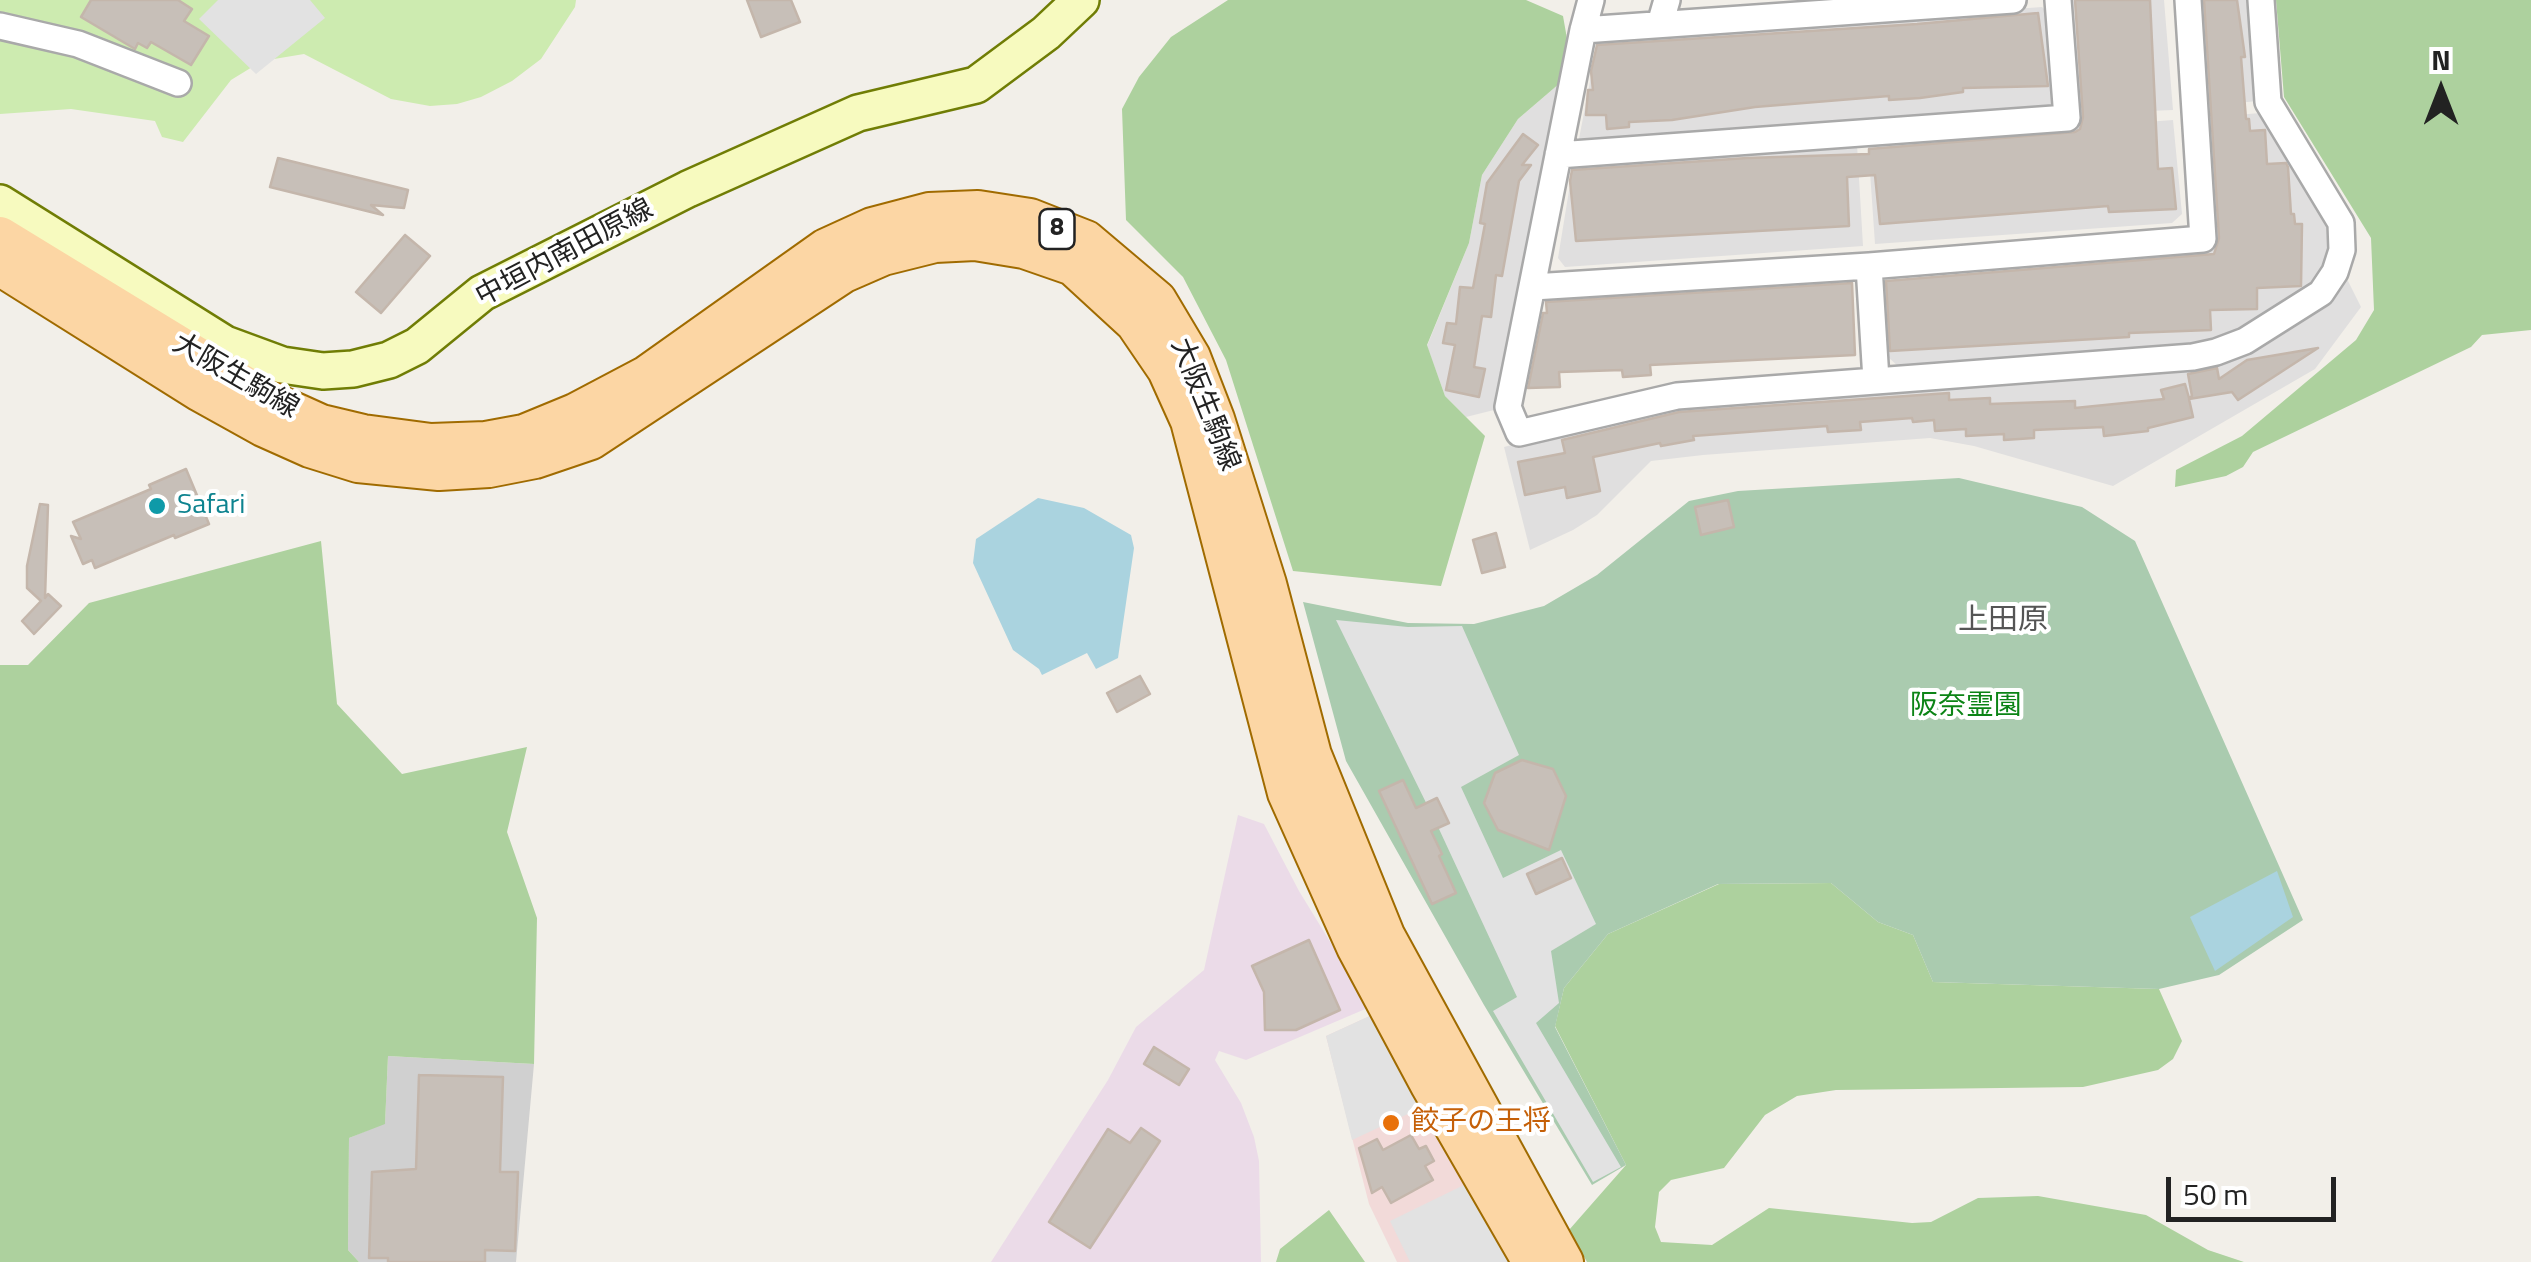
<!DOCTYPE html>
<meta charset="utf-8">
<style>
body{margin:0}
#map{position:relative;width:2531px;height:1262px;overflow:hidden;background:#f2efe9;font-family:"Titillium Web",sans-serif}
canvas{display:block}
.north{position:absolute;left:2391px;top:40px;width:100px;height:100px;-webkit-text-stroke:8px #fff;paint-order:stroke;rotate:0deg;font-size:28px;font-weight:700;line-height:40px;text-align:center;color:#222}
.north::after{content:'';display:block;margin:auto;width:35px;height:45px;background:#222;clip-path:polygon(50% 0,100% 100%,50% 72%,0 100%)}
.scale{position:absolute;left:2166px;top:1177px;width:170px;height:45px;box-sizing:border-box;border:5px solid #222;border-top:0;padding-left:12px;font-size:30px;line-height:35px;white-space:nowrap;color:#222;-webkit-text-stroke:8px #fff;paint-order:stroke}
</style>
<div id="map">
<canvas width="2531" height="1262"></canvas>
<div class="north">N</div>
<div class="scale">50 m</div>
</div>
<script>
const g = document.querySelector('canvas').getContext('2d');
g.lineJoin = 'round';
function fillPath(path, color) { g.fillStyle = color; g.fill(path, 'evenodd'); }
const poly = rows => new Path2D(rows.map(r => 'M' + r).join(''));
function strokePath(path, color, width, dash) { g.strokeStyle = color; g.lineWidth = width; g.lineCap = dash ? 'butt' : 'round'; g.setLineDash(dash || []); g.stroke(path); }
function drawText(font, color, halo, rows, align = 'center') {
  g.font = font + ' "Titillium Web","Noto Sans JP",sans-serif'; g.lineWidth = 8; g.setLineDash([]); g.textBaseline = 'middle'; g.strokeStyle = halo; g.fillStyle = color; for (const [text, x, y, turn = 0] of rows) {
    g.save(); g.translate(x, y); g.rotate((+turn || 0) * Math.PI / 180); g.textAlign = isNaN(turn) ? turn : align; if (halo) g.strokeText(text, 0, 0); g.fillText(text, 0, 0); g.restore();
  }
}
const residential = poly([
 [2070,0,2164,0,2173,110,2079,114],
 [2196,0,2248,0,2258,101,2204,106],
 [2042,7,2051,16,2059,98,2051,109,1578,144,1598,40],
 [1560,83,1498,409,1466,417,1445,396,1427,346,1469,243,1482,175,1518,119],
 [2260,113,2330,230,2331,251,2322,271,2311,285,2235,333,2184,347,1899,367,1888,357,1882,285,2213,250,2203,118],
 [2173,120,2182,214,2172,223,1875,244,1868,143],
 [1857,144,1863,246,1565,267,1558,258,1573,166],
 [2344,273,2361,307,2315,369,2113,486,1974,446,1930,438,1703,455,1651,461,1597,515,1573,530,1530,550,1504,447,1682,401,2195,365]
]);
const commercial = poly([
 [1374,1014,1512,1262,1397,1262,1369,1204,1326,1036]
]);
const industrial = poly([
 [1238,815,1264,824,1299,891,1370,1007,1246,1060,1219,1051,1215,1060,1241,1103,1254,1137,1259,1161,1261,1262,991,1262,1108,1080,1136,1027,1204,970]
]);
const religious = poly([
 [388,1056,534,1064,516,1262,359,1262,348,1250,349,1138,385,1123]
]);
const grass = poly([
 [0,0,576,0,575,7,541,59,512,81,481,97,457,104,430,106,391,99,304,54,262,61,231,80,183,142,162,137,155,121,71,109,0,114]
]);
const forest = poly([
 [1228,0,1526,0,1563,16,1569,50,1560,83,1518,119,1482,175,1469,243,1427,345,1445,396,1485,436,1441,586,1293,571,1226,360,1183,277,1126,220,1122,109,1139,77,1171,37],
 [2276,0,2531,0,2531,330,2482,335,2471,347,2253,452,2243,467,2226,476,2175,487,2176,470,2242,436,2356,340,2374,310,2371,238,2284,97],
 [321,541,337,704,402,774,527,747,507,832,537,918,534,1064,388,1056,385,1124,349,1138,348,1250,359,1262,0,1262,0,665,28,665,89,603],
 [1831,883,1878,922,1913,935,1933,982,2159,989,2182,1041,2173,1059,2158,1070,2083,1087,1836,1090,1797,1096,1765,1115,1724,1168,1671,1180,1659,1192,1655,1227,1661,1242,1712,1245,1769,1208,1912,1223,1931,1222,1978,1198,2038,1196,2146,1215,2208,1250,2244,1262,1587,1262,1569,1230,1626,1165,1555,1026,1564,988,1608,934,1719,884],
 [1329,1210,1365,1262,1276,1262,1280,1249]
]);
const cemetery = poly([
 [1959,478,2082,507,2135,541,2303,920,2219,975,2159,989,1933,982,1913,935,1878,922,1831,883,1718,884,1608,934,1564,988,1555,1027,1626,1165,1592,1185,1484,1005,1346,761,1303,602,1408,623,1474,624,1544,606,1597,575,1689,501,1738,491]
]);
const parking = poly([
 [218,0,310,0,325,18,256,74,199,19],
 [1336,620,1408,627,1462,626,1519,755,1461,787,1503,878,1561,850,1596,924,1551,951,1559,1003,1536,1023,1621,1167,1593,1182,1493,1011,1517,997,1439,829],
 [1374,1014,1425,1106,1352,1140,1326,1036],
 [1468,1183,1512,1262,1410,1262,1390,1221]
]);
const water = poly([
 [1038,498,1084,508,1131,535,1134,548,1118,658,1096,669,1087,653,1042,675,1039,669,1013,650,973,563,976,539],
 [2277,871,2293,917,2215,971,2190,917]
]);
const building = poly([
 [91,0,178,0,192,9,184,21,209,36,191,65,151,42,147,48,138,43,135,49,81,17,91,0],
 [747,0,791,0,800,22,761,37,747,0],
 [2075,0,2150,0,2158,169,2172,168,2176,209,2109,212,2108,206,1880,224,1875,175,1847,177,1849,226,1576,241,1570,181,1572,170,1747,158,1869,154,1869,149,2075,132,2080,129,2083,117,2075,0],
 [2204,0,2237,0,2245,57,2241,57,2246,119,2249,119,2250,131,2265,130,2267,164,2286,163,2288,167,2291,214,2294,214,2295,224,2302,224,2301,286,2257,288,2257,309,2210,310,2211,330,2129,333,2129,337,1890,351,1886,281,2214,254,2219,238,2204,0],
 [2038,13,2048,86,1963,88,1963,92,1920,98,1889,100,1889,96,1755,107,1672,120,1629,122,1629,127,1607,129,1606,115,1586,115,1588,90,1593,90,1591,71,1597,45,1917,24,2038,13],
 [1523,134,1538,145,1522,165,1531,165,1519,181,1502,276,1496,275,1491,317,1482,316,1474,367,1485,369,1479,397,1446,390,1455,345,1443,343,1447,323,1456,324,1460,287,1473,288,1485,224,1480,223,1487,183,1523,134],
 [278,158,408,190,404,208,371,205,383,215,270,187,278,158],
 [405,235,430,256,381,313,356,292,405,235],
 [1852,283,1855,355,1650,365,1651,375,1623,377,1622,370,1559,372,1560,387,1528,388,1543,313,1547,313,1546,302,1852,283],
 [2318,348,2238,400,2232,392,2189,399,2193,417,2148,428,2148,431,2104,436,2103,427,2034,430,2034,438,2004,440,2004,434,1966,436,1966,429,1935,431,1934,420,1913,422,1912,418,1860,422,1861,430,1828,432,1827,426,1693,436,1694,440,1661,446,1660,443,1593,457,1600,491,1567,498,1565,487,1525,495,1518,462,1565,453,1562,440,1679,412,1949,393,1949,400,1990,398,1990,404,2075,401,2075,408,2164,399,2161,390,2185,384,2189,398,2192,396,2188,374,2217,368,2219,379,2247,360,2318,348],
 [186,469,209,524,175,538,174,535,95,568,92,560,83,564,71,536,81,539,73,522,151,489,149,485,186,469],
 [1728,500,1734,527,1701,535,1695,507,1728,500],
 [40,504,48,505,45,598,48,594,61,606,34,634,22,621,41,601,27,588,27,566,40,504],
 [1496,533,1505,567,1482,573,1473,540,1496,533],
 [1140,676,1150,694,1117,712,1107,693,1140,676],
 [1522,760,1553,769,1566,796,1549,850,1498,830,1484,803,1495,773,1522,760],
 [1403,780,1416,808,1437,798,1449,823,1431,831,1442,854,1439,856,1456,893,1432,904,1379,791,1403,780],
 [1562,858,1571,878,1536,894,1527,874,1562,858],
 [1309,940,1340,1010,1296,1030,1265,1030,1264,992,1252,966,1309,940],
 [1154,1047,1189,1069,1179,1085,1144,1064,1154,1047],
 [419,1075,503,1077,500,1172,518,1172,515,1251,485,1250,485,1262,388,1262,388,1258,369,1258,372,1172,416,1169,419,1075],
 [1141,1128,1160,1141,1090,1248,1049,1222,1108,1129,1130,1143,1141,1128],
 [1411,1135,1419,1149,1426,1146,1434,1161,1425,1166,1433,1180,1391,1203,1382,1187,1372,1193,1359,1148,1377,1139,1383,1150,1411,1135]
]);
const street = poly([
 [1591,0,1583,30,1508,407,1519,433,1677,396,2193,357,2216,352,2245,341,2321,293,2335,272,2342,250,2341,223,2268,102,2261,0],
 [1660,24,1667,0],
 [0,26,78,44,178,83],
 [1583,30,2013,0],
 [1558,155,2067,118,2058,0],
 [1869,266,1876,380],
 [1533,287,1869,266,2203,239,2188,0]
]);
const secondary = poly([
 [0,203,225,344,282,365,323,371,353,369,389,360,417,346,482,293,688,189,858,113,976,85,1046,33,1081,0]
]);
const primary = poly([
 [0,236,270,401,321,424,363,434,431,443,486,441,524,434,575,413,647,375,826,248,872,227,929,212,978,210,1030,218,1086,240,1157,300,1191,357,1215,419,1267,584,1312,755,1385,935,1564,1262],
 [6,270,200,392,263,427,310,448,358,463,439,471,489,468,535,459,591,440,844,273,883,256,935,243,975,241,1024,249,1073,266,1135,323,1167,370,1190,421,1287,793,1356,947,1430,1085,1532,1262]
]);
const markers = [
 [157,506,10,"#0f9aa8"],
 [1391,1123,10,"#e8710a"]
];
const shields = [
 [1057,229,35]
];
const shieldNames = [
 ["8",1057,229]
];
const streetNames = [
 ["中垣内南田原線",565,254,-28],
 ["大阪生駒線",235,377,30],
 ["大阪生駒線",1204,405,68]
];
const cultureNames = [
 ["Safari",177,506]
];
const parkNames = [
 ["阪奈霊園",1966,707]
];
const foodNames = [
 ["餃子の王将",1411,1123]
];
const neighbourhoodNames = [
 ["上田原",2003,622]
];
fillPath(residential, '#e0dfdf');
fillPath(commercial, '#f2dad9');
fillPath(industrial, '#ebdbe8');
fillPath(religious, '#d0d0d0');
fillPath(grass, '#cdebb0');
fillPath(forest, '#add19e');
fillPath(cemetery, '#aacbaf');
fillPath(parking, '#e2e2e2');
fillPath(water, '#aad3df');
fillPath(building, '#c7bfb8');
strokePath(building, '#c4b6ab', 2.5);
strokePath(street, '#a9a9a9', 30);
strokePath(secondary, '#707d05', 40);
strokePath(primary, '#a06b00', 42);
strokePath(street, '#fff', 25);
strokePath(secondary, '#f7fabf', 35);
strokePath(primary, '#fcd6a4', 38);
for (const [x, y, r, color] of markers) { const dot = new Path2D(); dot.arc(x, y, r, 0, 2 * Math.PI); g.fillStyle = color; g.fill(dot); strokePath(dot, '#fff', 4); }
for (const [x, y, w] of shields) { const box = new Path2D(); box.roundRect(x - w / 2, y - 20, w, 40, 8); g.fillStyle = '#fff'; g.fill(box); strokePath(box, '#222', 2.5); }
drawText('bold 25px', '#222', null, shieldNames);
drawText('28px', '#222', '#fff', streetNames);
drawText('28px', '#0d838f', '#fff', cultureNames, 'left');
drawText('28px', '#0c8416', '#fff', parkNames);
drawText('28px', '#c56008', '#fff', foodNames, 'left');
drawText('30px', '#555', '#fff', neighbourhoodNames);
</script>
